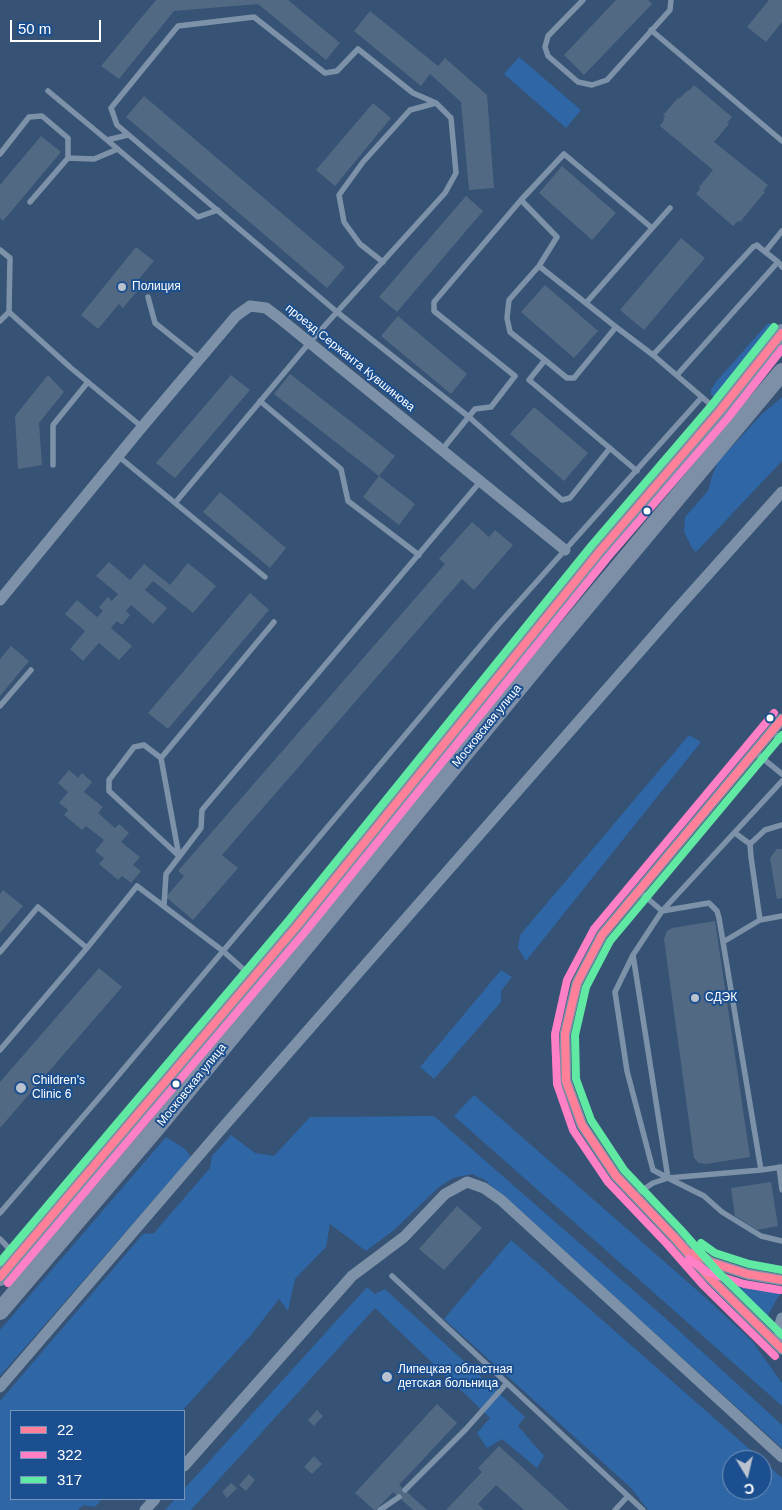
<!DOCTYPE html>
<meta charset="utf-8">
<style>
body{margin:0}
#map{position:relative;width:782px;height:1510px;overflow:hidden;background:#365274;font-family:Arial,sans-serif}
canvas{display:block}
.legend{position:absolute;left:10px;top:1410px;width:175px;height:90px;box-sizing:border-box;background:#1b4f8f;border:1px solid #7695bc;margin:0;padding:6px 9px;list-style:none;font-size:15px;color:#fff}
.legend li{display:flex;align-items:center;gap:10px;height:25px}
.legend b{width:25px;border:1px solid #7695bc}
.north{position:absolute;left:722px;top:1450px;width:50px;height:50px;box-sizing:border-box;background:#1b4f8f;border:1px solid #7695bc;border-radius:50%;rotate:171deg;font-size:14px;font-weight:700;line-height:20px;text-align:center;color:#fff}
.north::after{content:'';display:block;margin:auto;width:18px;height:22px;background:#b9c2ce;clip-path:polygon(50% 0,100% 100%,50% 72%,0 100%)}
.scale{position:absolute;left:10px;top:20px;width:91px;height:22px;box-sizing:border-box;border:2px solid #fff;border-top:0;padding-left:6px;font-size:15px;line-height:18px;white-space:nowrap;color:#fff;-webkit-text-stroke:4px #1b4f8f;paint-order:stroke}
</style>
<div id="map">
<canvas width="782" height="1510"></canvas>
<ul class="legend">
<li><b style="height:6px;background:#ff8098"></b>22</li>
<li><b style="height:6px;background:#ff80c5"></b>322</li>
<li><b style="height:6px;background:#60e9a3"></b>317</li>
</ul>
<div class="north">С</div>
<div class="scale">50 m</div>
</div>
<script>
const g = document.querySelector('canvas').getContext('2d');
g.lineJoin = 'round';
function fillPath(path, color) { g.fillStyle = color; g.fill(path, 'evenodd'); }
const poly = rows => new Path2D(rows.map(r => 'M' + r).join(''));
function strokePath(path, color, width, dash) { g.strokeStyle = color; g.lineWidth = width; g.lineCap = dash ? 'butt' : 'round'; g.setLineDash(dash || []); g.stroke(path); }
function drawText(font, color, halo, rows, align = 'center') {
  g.font = font + ' Arial,sans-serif'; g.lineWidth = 4; g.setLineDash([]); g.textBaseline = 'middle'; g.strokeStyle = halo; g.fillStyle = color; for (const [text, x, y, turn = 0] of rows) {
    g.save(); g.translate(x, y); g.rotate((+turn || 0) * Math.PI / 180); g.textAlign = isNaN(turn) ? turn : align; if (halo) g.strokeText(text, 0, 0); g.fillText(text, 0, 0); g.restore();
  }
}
const green = poly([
 [519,57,581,110,566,128,504,74],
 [768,323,773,325,775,334,717,399,711,395,711,390,715,383],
 [782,397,782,461,696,552,692,548,684,532,685,517,708,491,712,476,718,462,761,415],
 [689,735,701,742,526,961,518,948,520,935],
 [501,970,512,977,501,991,501,1002,434,1079,420,1067],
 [474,1095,706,1298,752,1341,782,1383,782,1406,454,1116],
 [434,1116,664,1317,782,1425,782,1448,485,1180,472,1174,453,1178,439,1187,394,1230,366,1251,330,1224,326,1247,295,1279,288,1311,279,1299,252,1334,182,1411,11,1411,11,1499,102,1499,95,1507,83,1505,78,1510,0,1510,0,1401,143,1234,154,1233,210,1168,212,1156,231,1135,255,1153,274,1156,310,1117],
 [166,1137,185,1149,191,1157,0,1376,0,1330],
 [511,1240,762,1460,732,1460,732,1490,762,1490,762,1460,782,1478,782,1510,648,1510,631,1488,444,1319],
 [716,1273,748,1287,782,1291,782,1293,778,1297,769,1313,767,1322],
 [367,1287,375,1294,385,1289,525,1417,518,1426,544,1456,537,1468,502,1439,487,1448,477,1433,490,1418,375,1308,191,1510,165,1510,175,1499,184,1499,184,1489]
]);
const building = poly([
 [156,0,288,0,340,43,326,60,258,4,174,11,119,79,101,66],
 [616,0,648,0,652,4,584,75,564,55],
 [769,0,782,0,782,22,766,42,747,27],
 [370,11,438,66,445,58,487,95,494,188,469,190,461,102,430,74,421,86,354,31],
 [694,85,732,117,727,123,729,124,714,142,768,185,763,191,765,192,740,222,738,221,733,226,696,194,700,189,699,187,713,170,660,126,664,120,663,119,665,116,663,115,678,98,679,99,688,90,689,91],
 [144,96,345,267,327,288,126,117],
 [373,103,391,118,335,186,316,170],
 [41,136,61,152,3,221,0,218,0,185],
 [562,166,616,213,592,240,539,193],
 [466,196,483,211,397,312,379,297],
 [681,238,705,258,644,330,620,310],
 [136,247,154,261,133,286,138,290,123,308,119,304,98,329,81,315],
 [545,285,598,331,574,358,521,312],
 [398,316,467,374,451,394,381,336],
 [290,374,395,456,379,476,274,394],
 [48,375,64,392,39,423,42,465,18,469,15,416],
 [231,375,250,390,175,478,156,463],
 [534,407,588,453,564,481,510,434],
 [379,476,415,504,399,525,363,497],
 [220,492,286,548,270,568,203,512],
 [472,522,489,537,495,530,513,545,474,590,462,579,222,855,238,868,193,920,166,897,184,876,178,871,445,564,439,559],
 [109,562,130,580,144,564,170,585,188,563,216,586,193,613,153,581,145,590,167,608,153,624,131,605,126,611,130,615,122,625,117,621,111,628,132,646,119,660,99,643,83,661,70,649,85,631,65,614,77,600,97,617,103,611,99,607,108,597,112,601,118,594,96,576],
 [250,593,269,610,168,729,148,713],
 [11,646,29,661,0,696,0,659],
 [69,770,78,778,82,773,92,782,84,792,103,807,98,813,115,828,119,824,129,833,121,842,140,857,133,865,141,871,131,883,122,876,118,880,99,864,104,858,95,851,104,840,86,826,82,830,64,815,68,810,59,803,68,792,58,783],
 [777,849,782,849,782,898,777,899,770,858],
 [3,890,23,906,0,933,0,894],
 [715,921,750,1157,706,1164,699,1163,694,1158,664,939,667,931,672,928],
 [99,968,122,987,0,1128,0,1082],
 [771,1182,778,1226,757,1230,735,1216,731,1188],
 [457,1206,482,1228,444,1270,419,1249],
 [437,1404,457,1423,399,1485,427,1510,413,1510,393,1492,376,1510,374,1510,355,1493],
 [317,1410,323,1416,314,1426,308,1420],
 [499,1446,569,1510,524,1510,496,1485,478,1504,484,1510,446,1510,482,1472,478,1468],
 [314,1456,322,1464,312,1474,304,1467],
 [249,1474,255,1480,246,1491,239,1485],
 [231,1483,237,1488,227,1498,222,1492]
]);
const service = poly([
 [583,0,548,36,545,47,548,56,578,82,592,85,607,80,670,10,671,0],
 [651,30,782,141],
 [48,91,107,140,128,135],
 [107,140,198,217,218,210],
 [0,154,29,117,42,116,68,138,68,158],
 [521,200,557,237,539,266,509,300,507,318,510,332,545,360,529,380,637,471],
 [30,202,68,158,94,159,118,149],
 [0,250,10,258,9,312,71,368,142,427],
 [765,252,782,231],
 [383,262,360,244,344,222,339,195,363,162,410,110,436,103],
 [539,266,616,327,574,378,567,378,545,360],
 [148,297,155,323,200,359],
 [586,303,670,208],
 [0,321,9,312],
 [616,327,653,355,717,410],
 [653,355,753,247,757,245,759,247,778,262,782,267],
 [677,375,778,262],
 [260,401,341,469,348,501,419,555],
 [441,451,475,409,491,407,515,376,434,311,434,302,521,200,564,154,652,228],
 [118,456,265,577],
 [53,465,53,425,88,382],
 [175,503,310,342,337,312,445,193,456,173,451,118,436,103,413,93,358,49,337,71,325,73,254,17,178,26,111,108,117,125,337,312,469,417,562,500,570,498,610,448],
 [0,706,31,670],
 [772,732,782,740],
 [755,752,782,774],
 [161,758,144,745,134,747,109,780,109,791,179,856],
 [735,833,750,844],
 [179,856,161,758,274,622],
 [639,891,662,911,782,781],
 [164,906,166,874,201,828,202,810,480,482],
 [760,920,751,857,750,844,765,830,782,825],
 [723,942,760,920,782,916],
 [0,952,38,907,87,948],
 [633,955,615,992,627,1071,653,1170,668,1178],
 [0,1050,87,948,137,886,223,951,251,976],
 [779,1167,782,1190],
 [782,1167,761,1170,668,1178,704,1196,722,1212,761,1236,782,1241],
 [668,1178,633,955,662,911,709,903,717,911,719,918,761,1170],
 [635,1195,653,1183,668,1178],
 [0,1213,111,1084,497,626,702,397],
 [0,1239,16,1256],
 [392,1276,643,1510],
 [405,1490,466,1429,507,1383],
 [380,1510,399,1497],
 [615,1510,628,1496]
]);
const minor = poly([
 [0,600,142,427,236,316,250,306,266,308,278,317,565,550],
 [782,719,602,935,577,983,565,1034,566,1081,582,1125,616,1176,674,1237,711,1279,782,1349],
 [689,1247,710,1262,747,1274,782,1280],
 [782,1318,780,1324,780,1338,782,1345],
 [0,1387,225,1125,677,609,782,492],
 [184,1466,352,1276,404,1237,445,1194,467,1182,484,1188,501,1200,782,1457],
 [145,1510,155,1499]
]);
const primary = poly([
 [0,1277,297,926,600,551,719,412,782,333],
 [0,1311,157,1127,542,659,782,372]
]);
const bus1 = poly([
 [782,719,602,935,577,983,565,1034,566,1081,582,1125,616,1176,674,1237,711,1279,782,1349],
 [695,1251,710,1262,747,1274,782,1280],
 [0,1277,297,926,600,551,719,412,782,333]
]);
const bus2 = poly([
 [774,713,594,929,567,980,555,1034,557,1084,573,1130,608,1182,667,1244,704,1286,775,1356],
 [689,1259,707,1272,744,1284,780,1290],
 [8,1283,305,932,608,557,727,419,782,349]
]);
const bus3 = poly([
 [782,735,610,941,586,987,575,1035,576,1079,591,1120,624,1170,681,1230,718,1272,782,1335],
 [701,1243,715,1253,749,1264,782,1270],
 [0,1262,289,920,592,545,711,406,774,327]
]);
const markers = [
 [122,287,5,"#b9c2ce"],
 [647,511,4.5,"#fff"],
 [770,718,4.5,"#fff"],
 [695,998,5,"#b9c2ce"],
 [176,1084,4.5,"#fff"],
 [21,1088,6,"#b9c2ce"],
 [387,1377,6,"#b9c2ce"]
];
const poiNames = [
 ["Полиция",132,287],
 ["СДЭК",705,998],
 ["Children's",32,1081],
 ["Clinic 6",32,1095],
 ["Липецкая областная",398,1370],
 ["детская больница",398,1384]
];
const streetNames = [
 ["проезд Сержанта Кувшинова",350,358,39],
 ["Московская улица",487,726,-51],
 ["Московская улица",192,1085,-51]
];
fillPath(green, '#2f66a5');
fillPath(building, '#526984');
strokePath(service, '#7d92a8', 5.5);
strokePath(minor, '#7d92a8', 11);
strokePath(primary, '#7d8ea7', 18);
strokePath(bus1, '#ff8098', 8);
strokePath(bus2, '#ff80c5', 8);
strokePath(bus3, '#60e9a3', 8);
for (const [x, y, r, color] of markers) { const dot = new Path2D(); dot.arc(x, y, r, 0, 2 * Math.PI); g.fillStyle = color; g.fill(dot); strokePath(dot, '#1b4f8f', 2); }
drawText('12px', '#fff', '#1b4f8f', poiNames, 'left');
drawText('12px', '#fff', '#1b4f8f', streetNames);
</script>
